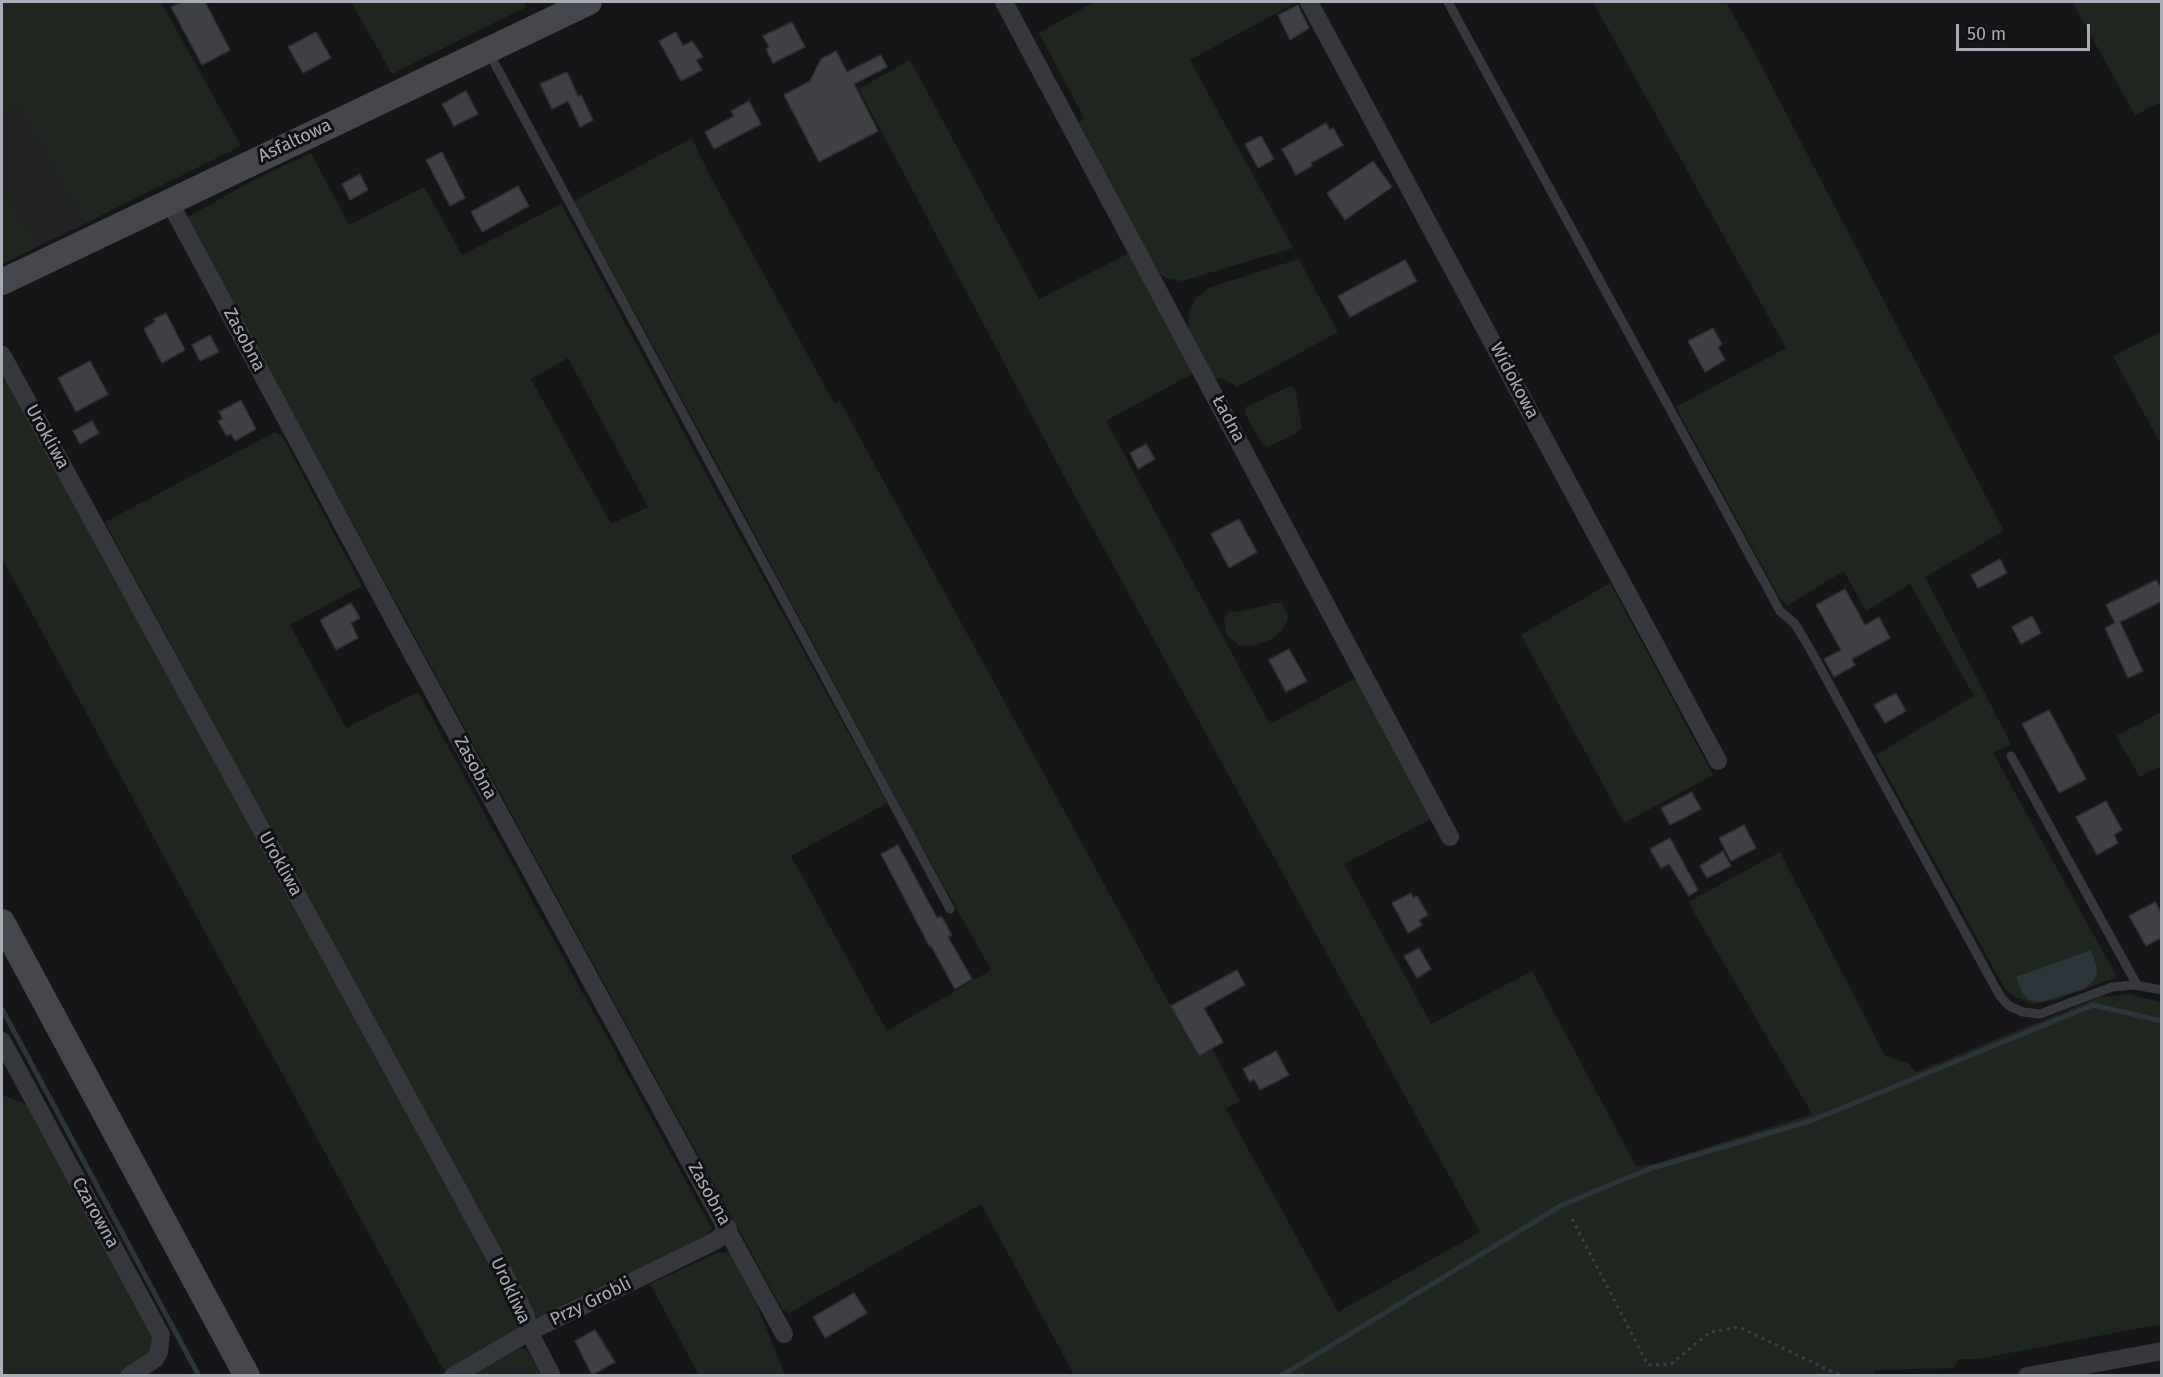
<!DOCTYPE html>
<meta charset="utf-8">
<style>
body{margin:0}
#map{position:relative;width:2163px;height:1377px;overflow:hidden;background:#161618;font-family:"Fira Sans",sans-serif}
canvas{display:block}
.frame{position:absolute;inset:0;border:3px solid #a8adb8;pointer-events:none}
.scale{position:absolute;left:1956px;top:24px;width:134px;height:27px;box-sizing:border-box;border:3px solid #a8adb8;border-top:0;padding-left:8px;font-size:18px;line-height:21px;white-space:nowrap;color:#a8adb8;-webkit-text-stroke:4px #111113;paint-order:stroke}
</style>
<div id="map">
<canvas width="2163" height="1377"></canvas>
<div class="frame"></div>
<div class="scale">50 m</div>
</div>
<script>
const g = document.querySelector('canvas').getContext('2d');
g.lineJoin = 'round';
function fillPath(path, color) { g.fillStyle = color; g.fill(path, 'evenodd'); }
const poly = rows => new Path2D(rows.map(r => 'M' + r).join(''));
function strokePath(path, color, width, dash) { g.strokeStyle = color; g.lineWidth = width; g.lineCap = dash ? 'butt' : 'round'; g.setLineDash(dash || []); g.stroke(path); }
function drawText(font, color, halo, rows, align = 'center') {
  g.font = font + ' "Fira Sans",sans-serif'; g.lineWidth = 6; g.setLineDash([]); g.textBaseline = 'middle'; g.strokeStyle = halo; g.fillStyle = color; for (const [text, x, y, turn = 0] of rows) {
    g.save(); g.translate(x, y); g.rotate((+turn || 0) * Math.PI / 180); g.textAlign = isNaN(turn) ? turn : align; if (halo) g.strokeText(text, 0, 0); g.fillText(text, 0, 0); g.restore();
  }
}
const built = poly([
 [19,104,86,223,37,247,2,186,2,114]
]);
const green = poly([
 [2,2,161,2,241,146,86,223,19,105,2,114],
 [351,2,523,2,526,7,392,74],
 [1094,2,1297,2,1190,60,1293,248,1182,281,1169,279,1156,272,1079,122,1084,118,1039,33],
 [1593,2,1726,2,1752,48,2004,531,1925,577,2011,744,1993,753,2117,977,2055,1000,2034,1004,2015,997,2005,989,1876,755,1974,696,1910,584,1866,611,1844,571,1788,605,1780,599,1676,407,1786,348],
 [2072,2,2161,2,2161,102,2135,115],
 [910,60,1039,299,1131,252,1196,372,1106,421,1270,724,1356,678,1433,818,1344,864,1431,1024,1532,971,1636,1166,1654,1164,1812,1114,1688,902,1780,852,1885,1056,1908,1063,1916,1072,2100,997,2128,994,2161,1002,2161,1324,1978,1359,1960,1359,1954,1368,1876,1370,1870,1376,1074,1375,981,1204,789,1313,782,1309,186,218,252,181,311,153,349,225,424,187,462,255,561,204,707,476,887,803,791,856,887,1031,991,970,910,825,719,467,574,201,692,138,708,172,834,403,840,401,1198,1056,1212,1049,1240,1101,1226,1109,1338,1312,1480,1232,1064,476,859,89],
 [568,358,648,507,611,524,531,379],
 [2,186,37,247,2,264],
 [1299,259,1338,332,1237,387,1224,379,1211,377,1199,356,1189,328,1189,311,1196,298,1208,288],
 [2161,332,2161,445,2113,356],
 [2,367,523,1322,520,1328,447,1370,442,1368,2,558],
 [1290,386,1295,388,1302,428,1295,434,1267,447,1263,445,1245,414,1246,407],
 [275,432,282,436,362,586,290,625,346,728,418,692,712,1229,706,1236,542,1318,533,1316,105,522],
 [1610,583,1713,775,1624,823,1521,635],
 [1275,603,1282,603,1288,616,1287,622,1280,632,1270,640,1252,646,1239,645,1227,636,1224,617,1229,612,1241,611],
 [2161,712,2161,766,2140,777,2116,736],
 [2,1095,33,1107,156,1337,151,1356,116,1375,2,1375],
 [729,1252,740,1262,785,1375,699,1375,650,1284,717,1253],
 [521,1348,527,1350,541,1375,468,1376]
]);
const water = poly([
 [2091,950,2097,968,2097,973,2094,980,2084,989,2041,1002,2029,1000,2023,994,2016,977]
]);
const stream = poly([
 [2,1009,199,1376],
 [1281,1376,1562,1205,1649,1169,1813,1120,2093,1005,2162,1021]
]);
const building = poly([
 [182,2,205,2,230,50,202,65,171,7,182,2],
 [1298,5,1309,28,1290,40,1278,15,1298,5],
 [792,22,805,47,773,63,766,49,769,47,763,36,792,22],
 [316,32,331,58,303,73,288,47,316,32],
 [676,32,683,46,692,41,703,57,696,60,702,70,681,81,659,41,676,32],
 [836,51,847,72,881,55,887,67,854,84,878,131,819,162,784,95,810,81,821,59,836,51],
 [567,72,578,96,581,95,593,120,580,127,568,101,552,109,540,84,567,72],
 [466,91,478,114,454,126,442,104,466,91],
 [749,101,761,124,714,149,705,132,734,116,731,111,749,101],
 [1326,123,1330,130,1333,128,1343,145,1311,163,1312,166,1296,175,1282,149,1326,123],
 [1261,136,1274,159,1258,168,1245,144,1261,136],
 [442,152,465,198,450,206,426,160,442,152],
 [1373,161,1392,187,1345,220,1327,193,1373,161],
 [360,174,368,190,350,200,342,184,360,174],
 [518,186,529,206,482,232,471,212,518,186],
 [1405,260,1417,281,1350,317,1338,296,1405,260],
 [166,313,185,350,162,363,144,329,155,322,154,319,166,313],
 [1713,328,1722,344,1718,347,1725,360,1705,372,1688,341,1713,328],
 [210,335,219,352,200,361,192,345,210,335],
 [90,361,108,394,76,412,58,378,90,361],
 [241,400,256,429,235,441,231,434,227,436,218,421,223,419,219,412,241,400],
 [92,421,99,433,80,444,73,431,92,421],
 [1146,444,1155,459,1138,469,1130,453,1146,444],
 [1239,519,1257,552,1229,568,1211,534,1239,519],
 [2000,559,2007,573,1978,588,1971,575,2000,559],
 [2156,580,2162,590,2162,601,2120,622,2143,671,2128,678,2105,628,2115,623,2106,605,2156,580],
 [1845,589,1865,625,1879,617,1890,638,1852,659,1855,665,1834,677,1824,659,1841,650,1816,605,1845,589],
 [351,603,360,618,351,623,358,638,336,650,320,620,351,603],
 [2032,616,2041,633,2021,644,2012,627,2032,616],
 [1289,649,1307,681,1286,692,1269,660,1289,649],
 [1896,693,1906,711,1885,723,1874,705,1896,693],
 [2049,710,2086,779,2059,793,2022,724,2049,710],
 [1692,792,1701,809,1670,825,1661,808,1692,792],
 [2106,801,2122,830,2114,835,2118,843,2097,855,2076,817,2106,801],
 [1744,825,1756,848,1731,861,1719,838,1744,825],
 [1670,838,1698,890,1689,896,1669,864,1661,868,1650,849,1670,838],
 [898,845,937,918,941,916,952,935,948,937,972,979,955,989,931,946,930,947,881,854,898,845],
 [1723,851,1731,866,1707,878,1700,866,1723,851],
 [1411,893,1413,898,1417,896,1428,915,1419,920,1422,925,1408,933,1392,903,1411,893],
 [2155,902,2162,914,2162,937,2146,946,2129,916,2155,902],
 [1419,948,1431,969,1417,978,1404,956,1419,948],
 [1237,970,1245,985,1204,1008,1223,1042,1199,1056,1171,1006,1237,970],
 [1276,1051,1289,1075,1260,1090,1254,1079,1250,1082,1243,1069,1276,1051],
 [854,1293,867,1313,825,1338,813,1317,854,1293],
 [595,1330,615,1362,592,1375,575,1341,595,1330]
]);
const path = poly([
 [1572,1219,1648,1365,1671,1364,1710,1332,1739,1327,1841,1376]
]);
const lane = poly([
 [1448,2,1780,611,1795,624,1810,649,2000,996,2009,1006,2023,1012,2040,1014,2112,987,2135,985,2162,990],
 [489,53,950,909],
 [2011,756,2137,985]
]);
const street = poly([
 [1004,2,1450,837],
 [1309,2,1718,761],
 [169,201,394,620,784,1334],
 [2,355,518,1299,526,1316,529,1332,552,1376],
 [2,1041,161,1335,159,1352,155,1359,129,1376],
 [453,1376,529,1332,709,1244,718,1239,728,1228],
 [2027,1376,2162,1351]
]);
const secondary = poly([
 [2,282,589,2],
 [2,922,247,1376]
]);
const streetNames = [
 ["Asfaltowa",295,141,-25],
 ["Zasobna",244,340,62],
 ["Widokowa",1514,381,62],
 ["Ładna",1228,419,62],
 ["Urokliwa",47,437,61],
 ["Zasobna",475,768,61],
 ["Urokliwa",280,864,61],
 ["Zasobna",709,1194,61],
 ["Czarowna",95,1213,61],
 ["Urokliwa",510,1291,65],
 ["Przy Grobli",591,1302,-26]
];
fillPath(built, '#222225');
fillPath(green, '#1e261f');
fillPath(water, '#2c353c');
strokePath(stream, '#2c353c', 5);
fillPath(building, '#404145');
strokePath(building, '#303034', 1.5);
strokePath(path, '#3d3f44', 3, [3, 4.5]);
strokePath(lane, '#37383d', 9);
strokePath(street, '#37383d', 18);
strokePath(secondary, '#45474d', 26);
drawText('18px', '#a8adb8', '#111113', streetNames);
</script>
